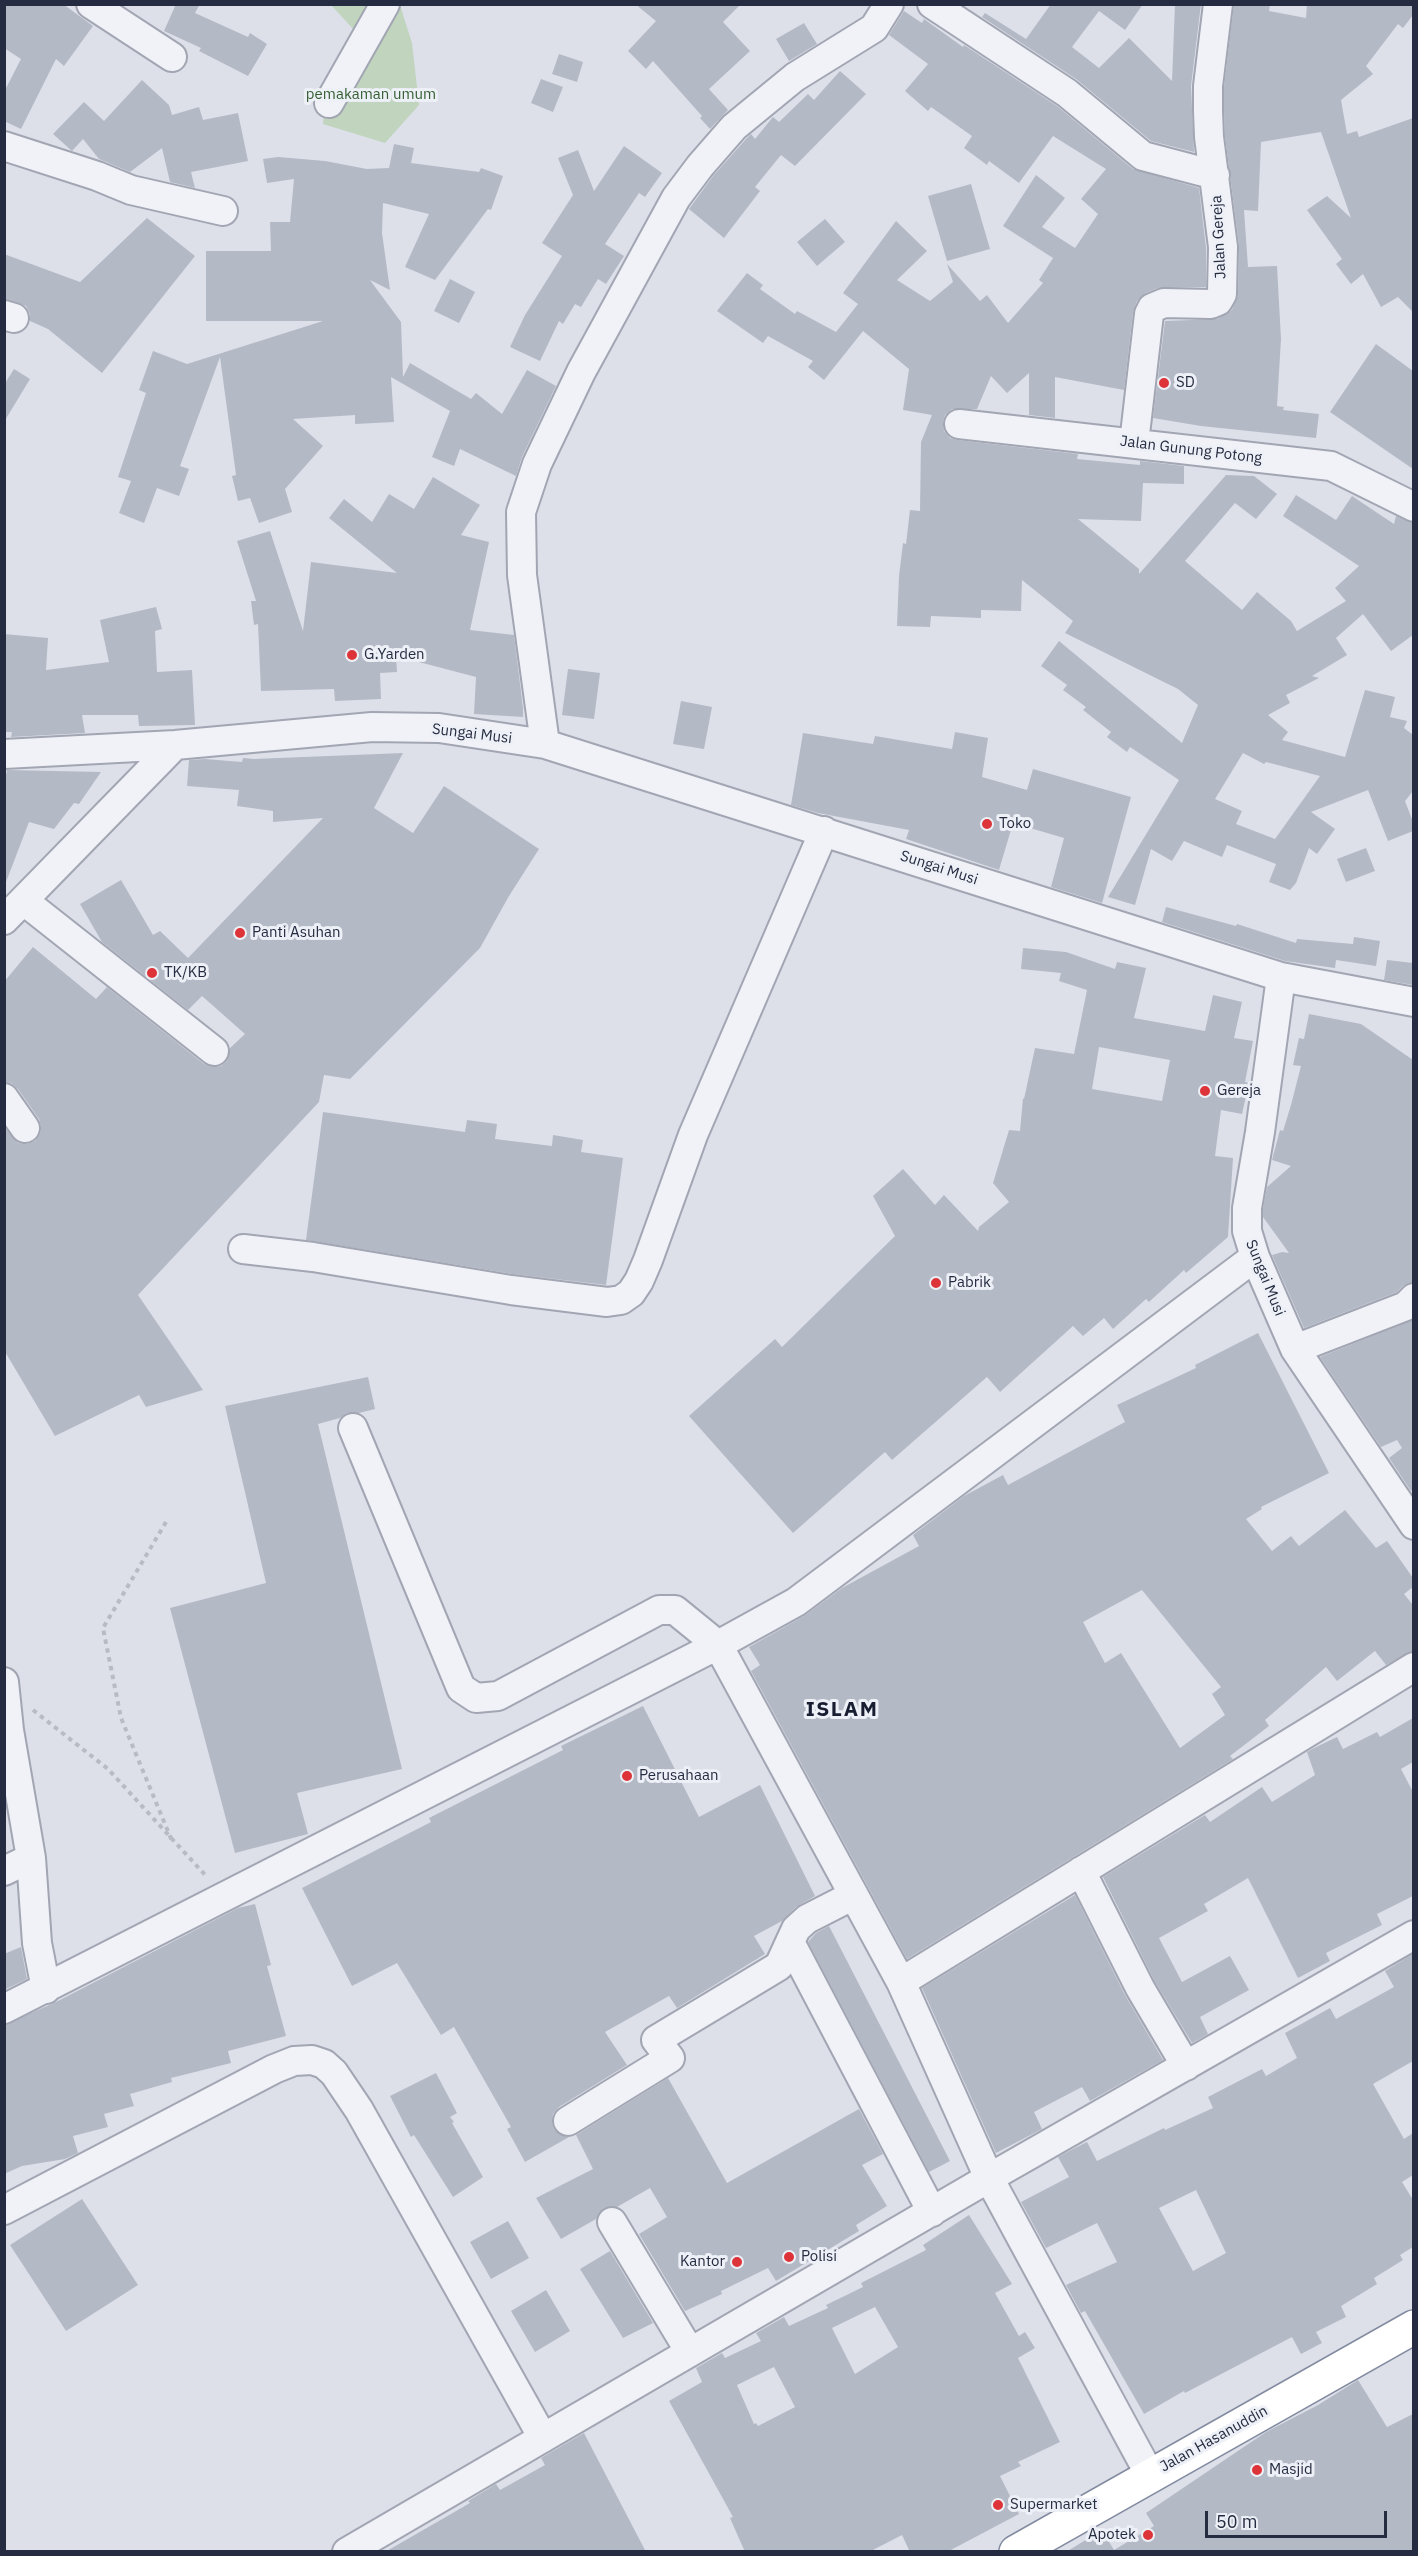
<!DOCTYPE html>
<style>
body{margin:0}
#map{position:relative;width:1418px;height:2556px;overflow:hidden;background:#dde0e9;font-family:"IBM Plex Sans",sans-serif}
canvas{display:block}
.frame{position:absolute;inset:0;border:6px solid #252c41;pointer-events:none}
.scale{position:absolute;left:1205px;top:2511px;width:182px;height:27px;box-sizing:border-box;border:3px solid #252c41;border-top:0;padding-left:8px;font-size:18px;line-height:21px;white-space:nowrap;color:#252c41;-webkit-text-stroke:4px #edf0f6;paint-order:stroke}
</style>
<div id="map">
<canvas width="1418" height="2556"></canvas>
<div class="frame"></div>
<div class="scale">50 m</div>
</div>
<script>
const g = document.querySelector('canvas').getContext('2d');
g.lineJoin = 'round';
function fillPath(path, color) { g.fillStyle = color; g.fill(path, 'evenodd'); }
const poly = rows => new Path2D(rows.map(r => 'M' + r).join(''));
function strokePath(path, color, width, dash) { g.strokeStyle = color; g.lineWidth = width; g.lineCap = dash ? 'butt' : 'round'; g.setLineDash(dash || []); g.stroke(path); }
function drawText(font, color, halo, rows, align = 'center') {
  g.font = font + ' "IBM Plex Sans",sans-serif'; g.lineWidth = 6; g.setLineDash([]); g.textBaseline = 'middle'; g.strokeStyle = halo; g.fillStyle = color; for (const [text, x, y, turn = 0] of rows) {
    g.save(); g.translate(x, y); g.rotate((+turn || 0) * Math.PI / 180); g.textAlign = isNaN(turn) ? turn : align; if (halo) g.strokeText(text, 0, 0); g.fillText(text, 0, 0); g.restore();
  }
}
const green = poly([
 [331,5,400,5,412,43,419,105,385,143,323,124,327,77,365,42]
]);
const building = poly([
 [4,4,63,4,93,26,64,66,56,59,21,129,4,121,4,92,21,59,4,48],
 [176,4,200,4,195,13,248,37,250,33,267,44,248,76,199,51,201,48,164,31],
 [635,4,741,4,723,22,750,51,709,89,728,110,710,129,700,118,702,116,653,61,646,69,628,51,656,21],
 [1051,4,1143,4,1125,30,1099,11,1072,47,1099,68,1129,38,1172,81,1175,4,1201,4,1191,86,1194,152,1151,141,1076,79,982,17,985,13,1026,39],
 [1234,4,1270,4,1269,11,1306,18,1307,4,1413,4,1413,15,1403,28,1398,24,1366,66,1373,74,1341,100,1347,134,1357,131,1359,137,1413,118,1413,312,1398,297,1381,307,1363,274,1351,284,1336,264,1342,259,1307,210,1327,196,1351,218,1321,132,1261,142,1258,211,1244,210,1248,267,1277,266,1281,339,1277,406,1284,407,1283,410,1319,414,1316,438,1201,426,1153,418,1165,321,1218,319,1232,310,1238,295,1239,245,1225,136,1224,111,1224,87],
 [904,11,922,23,924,19,963,47,964,45,1057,106,1133,169,1199,188,1206,248,1206,287,1158,288,1146,293,1137,301,1133,312,1124,390,1055,377,1055,418,1029,415,1029,373,1007,393,991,376,977,409,952,409,945,415,943,422,944,431,950,438,957,440,1078,454,1077,459,1140,465,1140,461,1184,466,1184,484,1143,483,1141,521,1078,519,1139,569,1139,574,1226,475,1254,476,1277,494,1256,519,1235,503,1185,561,1242,610,1257,592,1291,621,1297,631,1346,601,1335,588,1359,566,1283,516,1296,495,1336,520,1352,496,1394,524,1396,516,1413,523,1413,635,1391,651,1363,614,1336,638,1347,655,1312,676,1319,678,1286,695,1290,703,1268,715,1288,732,1282,740,1345,757,1365,690,1395,697,1390,717,1407,721,1404,728,1413,735,1413,791,1405,801,1413,822,1413,831,1388,841,1368,790,1311,812,1335,829,1317,854,1309,848,1296,883,1290,890,1269,882,1276,864,1227,845,1222,857,1184,841,1172,861,1151,849,1135,905,1108,897,1179,780,1130,747,1127,752,1107,737,1111,732,1083,710,1086,707,1063,690,1067,685,1041,666,1059,641,1182,743,1198,705,1178,689,1065,633,1073,621,1022,580,1021,611,981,610,981,618,931,616,930,627,897,626,899,576,903,543,906,544,910,510,920,511,921,442,932,415,903,410,909,369,863,331,824,380,808,367,813,361,768,336,763,343,717,311,747,273,763,285,760,289,795,314,797,311,836,332,858,304,843,293,896,221,927,251,897,280,930,301,953,282,947,264,980,301,987,295,1008,323,1043,283,1039,280,1053,258,1003,226,1036,175,1065,198,1042,227,1075,248,1098,214,1081,199,1106,169,1053,136,1019,183,989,161,987,165,964,148,972,136,931,107,928,111,905,91,928,64,889,35],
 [1243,753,1264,764,1266,762,1320,776,1275,839,1236,824,1242,811,1215,799],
 [804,23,817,44,789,61,776,39],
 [559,54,583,62,577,82,552,74],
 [840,71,866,94,795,166,781,155,755,187,760,191,724,238,689,209,713,176,746,139,751,134,755,139,773,117,779,122,808,94,814,100],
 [541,79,563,87,553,112,531,103],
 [142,80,169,105,172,115,199,107,203,120,238,113,248,161,191,172,195,188,170,182,162,148,130,172,99,159,83,139,72,151,53,134,84,102,104,121],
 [394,144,414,148,411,163,479,172,481,168,503,176,491,210,488,209,435,280,405,267,429,214,383,203,382,233,390,290,370,280,401,322,403,377,410,363,471,399,476,393,502,414,527,370,556,386,522,457,516,476,460,449,454,466,432,457,450,411,391,377,394,422,355,424,355,415,293,419,323,446,285,489,292,512,259,523,250,498,238,501,232,476,236,475,220,357,180,466,189,469,179,496,157,488,144,523,119,513,131,481,118,477,146,393,139,390,153,351,187,364,323,321,206,321,206,251,271,251,270,222,290,222,294,179,267,183,263,159,278,157,325,161,367,169,389,168],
 [624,146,662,173,645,197,639,193,605,244,624,256,606,284,598,279,581,307,575,304,563,324,559,321,540,361,510,347,525,315,562,256,542,243,573,195,558,158,578,150,594,191],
 [971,184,990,249,947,261,928,196],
 [147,218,195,256,102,373,48,329,30,321,30,314,26,306,4,299,4,254,80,282],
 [825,219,845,242,817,266,797,242],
 [450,279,475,292,459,323,434,311],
 [1376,344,1413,371,1413,469,1330,412],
 [14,369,30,379,4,422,4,385],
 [433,477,480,505,461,535,489,542,470,630,514,635,523,708,523,717,474,714,476,677,396,656,397,672,380,673,381,699,335,701,334,689,261,691,258,624,254,625,251,601,256,601,237,541,270,531,303,631,311,562,397,573,329,518,344,499,372,522,389,494,414,509],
 [156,607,162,629,155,631,157,672,192,670,195,725,139,726,138,715,82,715,85,733,11,737,12,732,4,732,4,634,48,638,46,670,109,662,100,620],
 [568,669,600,673,594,719,562,715],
 [681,701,712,707,704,749,673,744],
 [955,732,988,738,982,777,1027,790,1033,769,1131,797,1102,903,1051,887,1064,838,1013,823,999,870,906,839,909,830,818,813,791,805,803,733,873,744,875,736,952,749],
 [403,753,374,808,413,833,444,786,539,849,509,896,480,948,350,1079,324,1075,319,1102,138,1295,203,1390,146,1407,139,1395,55,1436,4,1350,4,1127,18,1143,26,1144,35,1141,40,1134,41,1127,39,1119,18,1089,11,1083,4,1082,4,982,33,947,96,999,107,987,204,1064,212,1067,221,1066,227,1061,230,1048,245,1034,202,996,188,1010,102,942,80,904,121,880,153,935,160,931,188,958,323,818,273,822,273,811,237,806,239,790,187,786,189,760,205,759,242,762,243,758,254,759],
 [7,770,101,772,79,804,74,803,54,829,29,822,6,882,4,785],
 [1366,848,1375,871,1346,882,1337,859],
 [1166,907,1236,926,1237,924,1296,943,1297,939,1353,944,1354,937,1380,941,1376,966,1336,960,1335,968,1285,961,1162,922],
 [1023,948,1066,952,1115,969,1117,962,1146,968,1134,1018,1205,1031,1213,995,1242,1002,1234,1038,1253,1041,1245,1082,1249,1083,1242,1114,1221,1110,1215,1156,1233,1158,1228,1237,1186,1273,1184,1270,1149,1302,1146,1299,1113,1329,1104,1318,1083,1336,1073,1326,1000,1392,987,1377,892,1460,885,1452,793,1533,689,1416,775,1339,782,1347,895,1236,873,1196,903,1169,935,1205,944,1195,978,1231,979,1227,1009,1202,993,1183,1009,1130,1020,1131,1023,1098,1024,1099,1035,1048,1074,1054,1087,990,1059,981,1061,973,1021,969],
 [1099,1047,1170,1060,1162,1101,1092,1089],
 [1387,960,1413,963,1413,985,1384,980],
 [1309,1014,1361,1024,1413,1060,1413,1282,1403,1286,1397,1292,1304,1328,1272,1255,1282,1252,1289,1253,1263,1217,1263,1209,1267,1187,1291,1166,1272,1160,1280,1130,1283,1131,1291,1105,1301,1066,1293,1065,1299,1038,1304,1039],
 [323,1112,465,1132,467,1120,497,1124,495,1139,552,1146,553,1135,583,1140,581,1152,623,1158,606,1285,513,1274,306,1240],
 [1413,1320,1413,1489,1411,1491,1389,1458,1402,1448,1397,1440,1381,1447,1320,1357],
 [1258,1333,1329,1473,1261,1507,1262,1509,1246,1519,1272,1551,1291,1536,1299,1546,1345,1510,1376,1548,1387,1541,1413,1578,1413,1587,1404,1594,1413,1605,1413,1651,1386,1665,1375,1651,1337,1681,1326,1667,1265,1720,1269,1726,1230,1756,1233,1759,907,1959,751,1671,760,1665,749,1647,804,1616,842,1588,919,1546,913,1535,964,1496,1003,1475,1008,1485,1125,1422,1117,1405,1196,1368,1195,1365],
 [1142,1590,1221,1687,1212,1694,1225,1715,1180,1748,1121,1653,1105,1663,1083,1622],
 [368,1377,375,1409,359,1413,347,1413,340,1418,318,1424,402,1769,297,1793,308,1834,235,1853,170,1608,266,1583,225,1406],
 [643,1706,699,1817,760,1785,815,1896,796,1907,782,1921,754,1936,765,1954,677,2008,669,1996,605,2032,627,2065,559,2107,553,2114,552,2122,554,2129,560,2135,569,2137,525,2162,507,2129,511,2127,454,2027,441,2035,397,1963,352,1986,302,1888,431,1822,429,1818,563,1750,561,1746],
 [1413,1718,1413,1762,1401,1769,1413,1792,1413,1896,1377,1914,1382,1925,1326,1953,1330,1961,1298,1978,1248,1878,1204,1904,1208,1911,1159,1938,1182,1982,1230,1956,1249,1990,1200,2017,1208,2034,1192,2043,1154,1980,1103,1877,1205,1815,1210,1822,1262,1787,1272,1802,1315,1775,1307,1752,1312,1749,1337,1737,1343,1749,1377,1732,1380,1737],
 [1075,1895,1125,1995,1163,2060,1090,2101,1082,2087,1034,2112,1042,2129,996,2153,922,1988],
 [255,1904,271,1965,267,1966,286,2036,228,2051,231,2063,171,2078,172,2082,130,2094,134,2106,104,2114,108,2127,73,2136,78,2153,65,2159,22,2166,4,2174,4,2025,56,2002,238,1908],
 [829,1926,950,2161,929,2172,808,1942,816,1933],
 [21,1947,27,1979,4,1990,4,1954],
 [1413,1954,1413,2061,1373,2084,1404,2139,1413,2133,1413,2175,1402,2182,1413,2200,1413,2247,1400,2255,1403,2260,1374,2278,1377,2284,1341,2306,1346,2317,1316,2332,1322,2343,1301,2354,1292,2337,1185,2393,1184,2391,1144,2414,1085,2311,1081,2313,1066,2285,1117,2262,1097,2223,1046,2248,1021,2202,1069,2177,1058,2157,1071,2150,1087,2142,1097,2161,1164,2128,1165,2130,1213,2108,1208,2097,1262,2069,1266,2076,1297,2058,1285,2033,1330,2008,1336,2019,1394,1987,1385,1971],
 [1196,2190,1226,2253,1193,2271,1159,2208],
 [436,2073,457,2113,450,2117,454,2122,452,2123,483,2177,453,2197,414,2135,411,2137,390,2096],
 [668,2078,727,2183,859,2109,883,2154,862,2165,887,2206,856,2225,859,2231,776,2281,768,2268,721,2291,722,2294,685,2311,639,2234,667,2217,650,2188,617,2207,604,2208,596,2219,561,2239,536,2198,593,2169,576,2135],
 [82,2199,138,2285,66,2331,10,2245],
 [969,2215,1012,2284,995,2293,1019,2336,1025,2332,1035,2348,1018,2358,1060,2442,1018,2462,1021,2466,1000,2476,1019,2514,947,2552,910,2552,902,2535,869,2552,745,2552,730,2518,733,2517,669,2401,702,2382,696,2368,722,2353,725,2358,761,2341,756,2333,784,2317,789,2326,828,2308,826,2305,863,2287,861,2283,926,2250,923,2245],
 [875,2307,898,2347,855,2374,832,2328],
 [774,2367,795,2407,758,2426,756,2423,754,2424,737,2385],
 [508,2221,529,2258,491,2279,470,2242],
 [610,2251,653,2323,623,2338,580,2269],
 [546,2290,570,2331,535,2352,511,2311],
 [1358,2380,1387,2427,1413,2414,1413,2552,1066,2552,1102,2530,1114,2550,1154,2526,1146,2513,1266,2432,1318,2405],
 [584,2433,646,2552,385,2552,470,2503,468,2501,496,2484,500,2490,545,2465,541,2458]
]);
const path = poly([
 [166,1522,103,1628,121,1718,172,1841],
 [33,1710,108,1769,207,1877]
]);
const minor = poly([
 [91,4,172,57],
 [932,4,1067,93,1143,156,1215,175],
 [329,103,385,4],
 [4,146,97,176,131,190,223,211],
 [4,315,14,318],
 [959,424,1331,466,1414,507],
 [1134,443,1149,314,1152,308,1164,303,1211,304,1218,301,1222,294,1223,247,1209,137,1208,111,1208,86,1218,4],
 [545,744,522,575,521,512,537,464,581,372,658,231,676,198,700,166,734,127,795,77,874,28,889,4],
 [4,754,175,745,372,727,439,728,545,744,1281,977,1260,1132,1247,1208,1247,1231,1255,1257,1295,1349,1414,1525],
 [24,901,214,1051],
 [4,920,175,745],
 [1281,977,1414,1002],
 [4,1098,25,1128],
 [243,1249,313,1257,511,1290,607,1302,621,1300,631,1293,639,1281,648,1260,693,1135,824,831],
 [1295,1349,1406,1306,1414,1298],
 [353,1428,461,1688,476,1698,498,1696,659,1610,675,1610,718,1645,901,1982],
 [4,1682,9,1730,31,1858,37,1943,46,1989],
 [4,1871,31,1858],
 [1081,1871,1140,1988,1186,2066],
 [790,1942,932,2212],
 [4,2009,718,1645,796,1602,1255,1257],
 [568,2121,670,2058,656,2040,779,1966,796,1929,807,1919,854,1895],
 [4,2210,274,2069,294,2061,312,2060,324,2064,334,2073,359,2110,543,2438],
 [612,2222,690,2352],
 [1150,2475,989,2178,901,1982,1414,1667],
 [347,2552,989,2178,1414,1935]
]);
const highway = poly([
 [1016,2552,1414,2327]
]);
const markers = [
 [1164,383,6,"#dc3438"],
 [352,655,6,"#dc3438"],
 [987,824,6,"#dc3438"],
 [240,933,6,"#dc3438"],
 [152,973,6,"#dc3438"],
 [1205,1091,6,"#dc3438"],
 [936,1283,6,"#dc3438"],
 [627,1776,6,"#dc3438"],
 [789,2257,6,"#dc3438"],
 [737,2262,6,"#dc3438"],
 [1257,2470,6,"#dc3438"],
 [998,2505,6,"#dc3438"],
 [1148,2535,6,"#dc3438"]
];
const parkNames = [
 ["pemakaman umum",371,95]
];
const streetNames = [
 ["Jalan Gereja",1219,237,-93],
 ["Jalan Gunung Potong",1191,450,7],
 ["Sungai Musi",472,734,7],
 ["Sungai Musi",939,868,18],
 ["Sungai Musi",1265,1278,68],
 ["Jalan Hasanuddin",1214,2439,-29]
];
const poiNames = [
 ["SD",1176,383],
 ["G.Yarden",364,655],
 ["Toko",999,824],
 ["Panti Asuhan",252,933],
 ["TK/KB",164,973],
 ["Gereja",1217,1091],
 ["Pabrik",948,1283],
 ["Perusahaan",639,1776],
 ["Polisi",801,2257],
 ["Kantor",725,2262,"right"],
 ["Masjid",1269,2470],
 ["Supermarket",1010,2505],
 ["Apotek",1136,2535,"right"]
];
const districtNames = [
 ["ISLAM",842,1710]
];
fillPath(green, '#c0d4be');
fillPath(building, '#b4b9c6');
strokePath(minor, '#a2a6b3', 32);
strokePath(highway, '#838ba1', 36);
strokePath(path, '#b8bbc4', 4, [4.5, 4.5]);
strokePath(minor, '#f1f2f7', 28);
strokePath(highway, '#fff', 33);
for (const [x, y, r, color] of markers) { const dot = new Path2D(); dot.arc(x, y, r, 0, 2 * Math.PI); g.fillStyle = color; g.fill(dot); strokePath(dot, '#edf0f6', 2); }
drawText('15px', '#345e31', '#edf0f6', parkNames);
drawText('15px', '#252c41', '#edf0f6', streetNames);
drawText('15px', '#252c41', '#edf0f6', poiNames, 'left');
g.letterSpacing = '1.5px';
drawText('bold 21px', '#181d32', '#edf0f6', districtNames);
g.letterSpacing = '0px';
</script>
